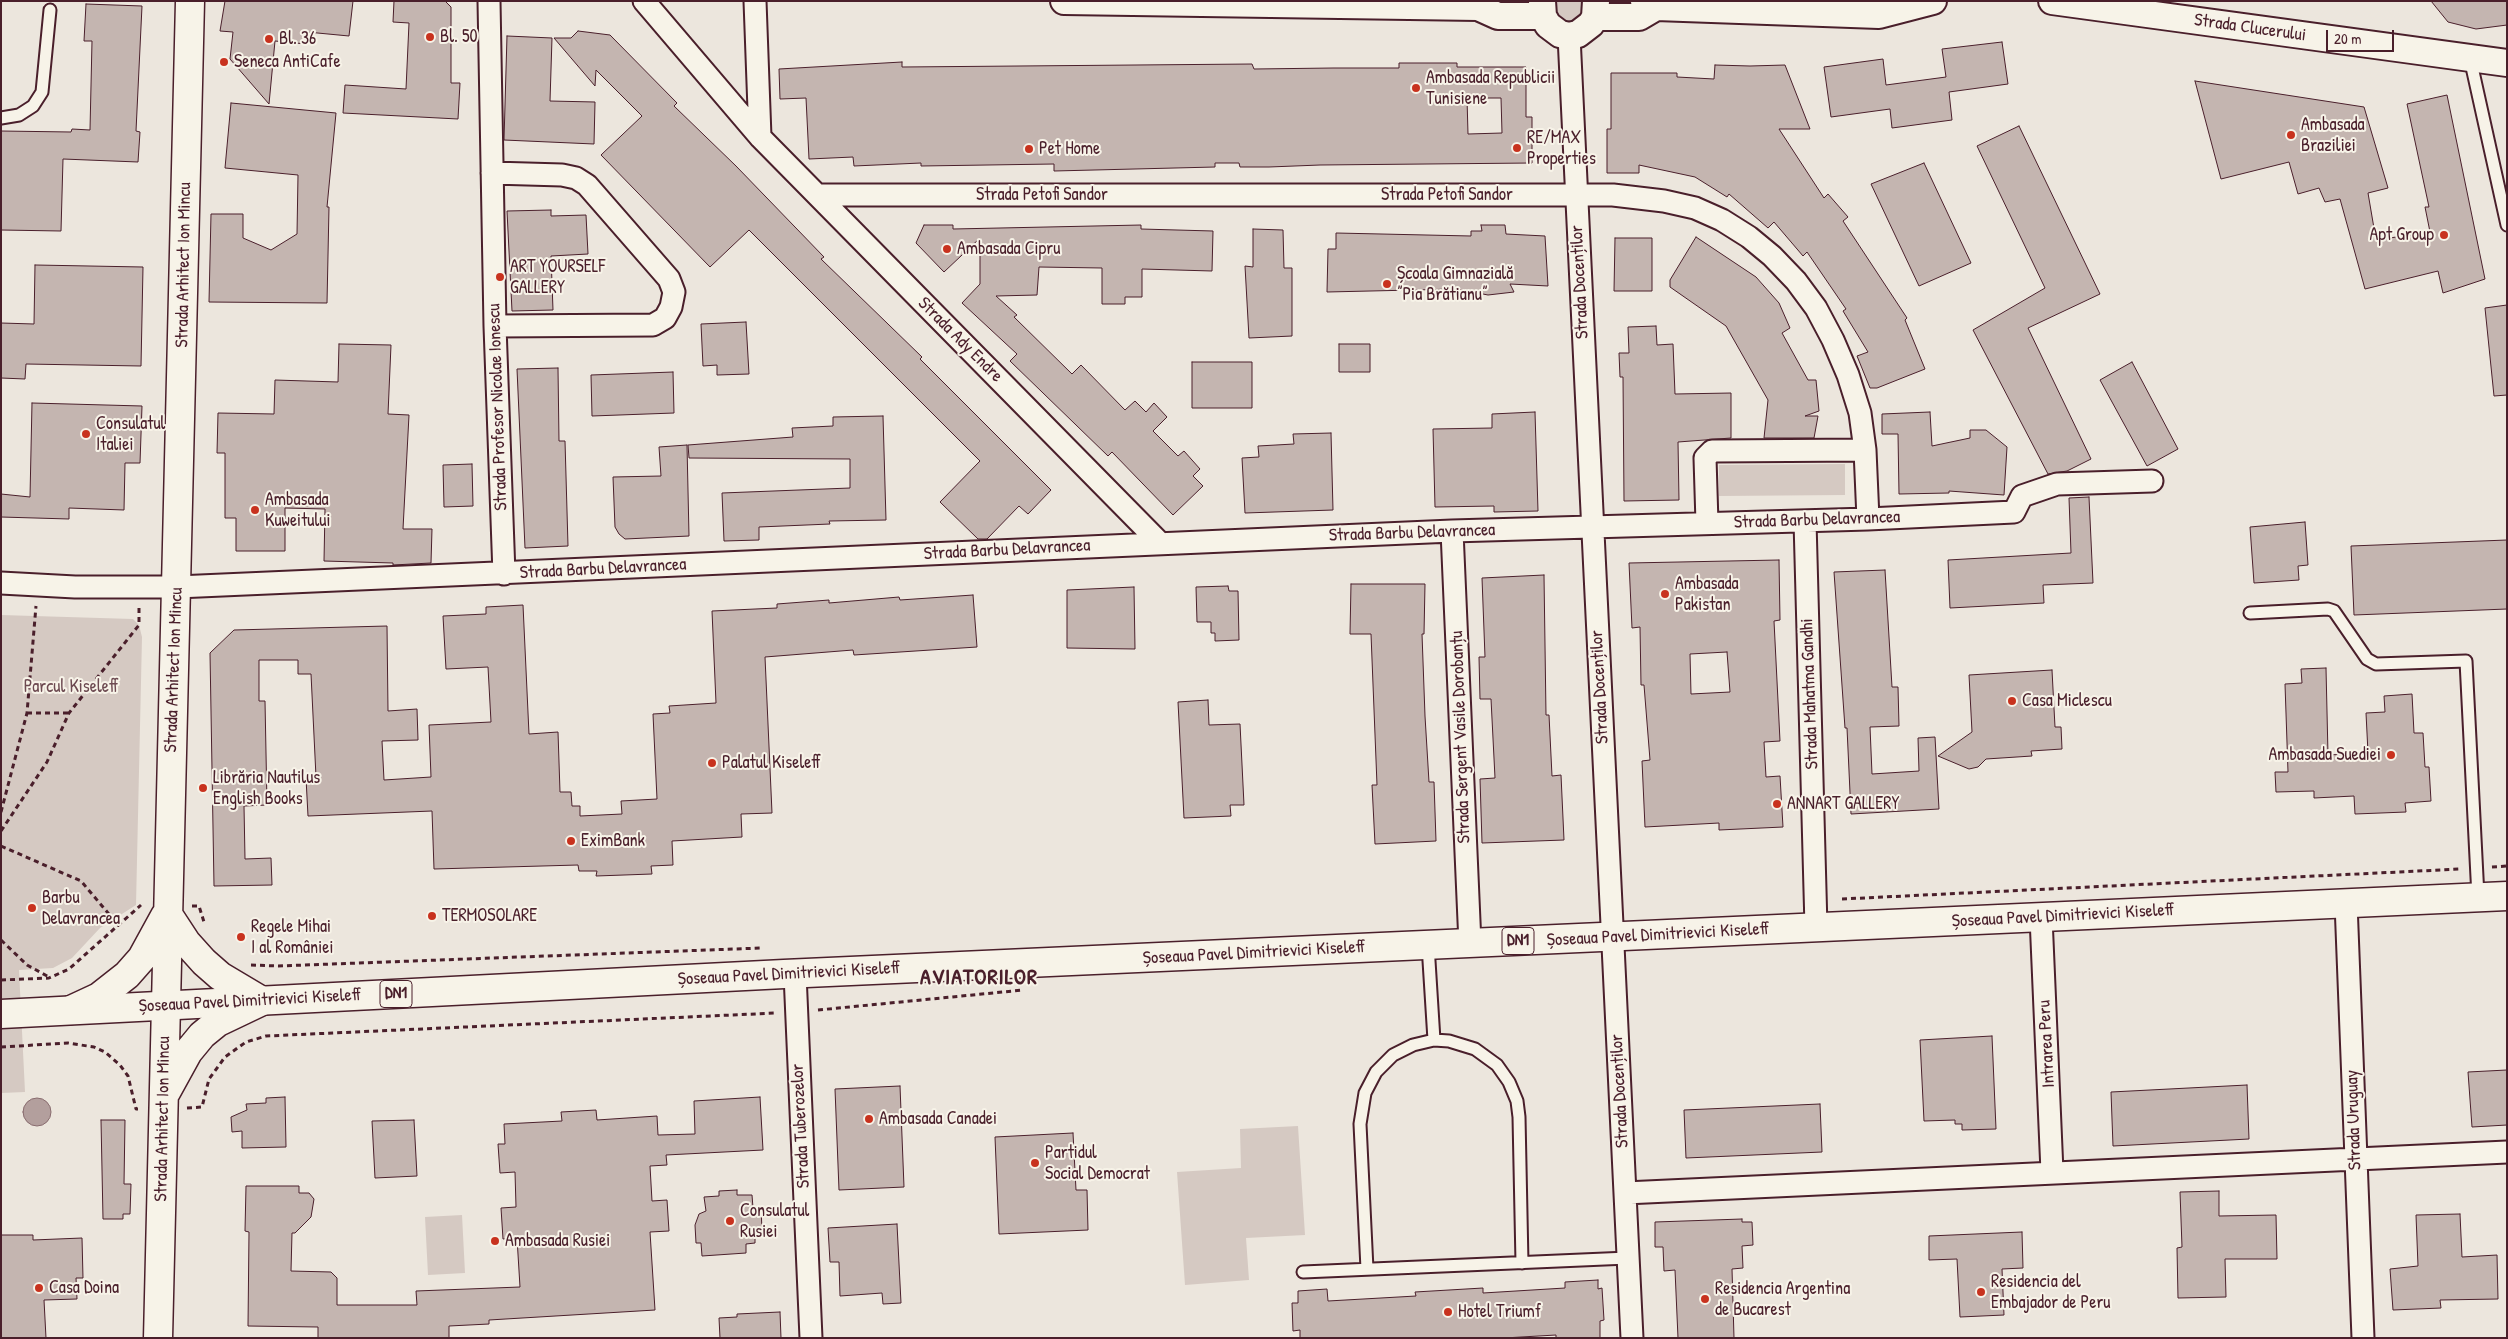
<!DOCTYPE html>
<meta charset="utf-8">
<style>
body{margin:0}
#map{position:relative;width:2508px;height:1339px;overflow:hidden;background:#ece6dd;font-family:"Patrick Hand",sans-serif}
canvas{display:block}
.frame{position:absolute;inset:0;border:2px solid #4a1f2b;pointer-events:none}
.scale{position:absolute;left:2326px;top:30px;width:68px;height:22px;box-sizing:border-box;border:2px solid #4a1f2b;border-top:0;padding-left:6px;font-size:15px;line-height:18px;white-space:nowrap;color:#4a1f2b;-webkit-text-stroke:4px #f7f3e8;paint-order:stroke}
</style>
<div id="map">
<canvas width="2508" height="1339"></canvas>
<div class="frame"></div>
<div class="scale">20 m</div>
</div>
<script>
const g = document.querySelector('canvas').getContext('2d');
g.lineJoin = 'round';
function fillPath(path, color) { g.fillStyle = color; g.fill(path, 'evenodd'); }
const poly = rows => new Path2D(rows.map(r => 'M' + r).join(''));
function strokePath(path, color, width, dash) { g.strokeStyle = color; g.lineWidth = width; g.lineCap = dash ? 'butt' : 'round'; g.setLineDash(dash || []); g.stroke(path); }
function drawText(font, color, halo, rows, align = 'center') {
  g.font = font + ' "Patrick Hand",sans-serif'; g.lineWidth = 4; g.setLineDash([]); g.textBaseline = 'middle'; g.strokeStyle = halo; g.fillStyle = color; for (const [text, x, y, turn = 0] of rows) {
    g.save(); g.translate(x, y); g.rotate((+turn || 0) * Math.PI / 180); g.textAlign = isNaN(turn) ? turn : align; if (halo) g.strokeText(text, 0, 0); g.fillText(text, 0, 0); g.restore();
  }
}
const green = poly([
 [1552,1,1586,1,1587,6,1575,24,1559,22],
 [1845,464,1845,495,1719,496,1719,465],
 [1,615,133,619,139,625,142,637,136,905,100,928,72,958,53,968,19,970,25,1092,1,1093],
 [1298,1126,1305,1235,1246,1238,1249,1280,1185,1285,1177,1172,1241,1168,1240,1129],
 [462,1215,465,1273,428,1275,425,1217]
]);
const water = poly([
 '23 1112a14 14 0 1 1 28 0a14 14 0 1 1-28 0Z'
]);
const building = poly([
 [225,1,353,1,349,36,307,32,306,44,275,41,269,104,230,59,233,32,220,31,225,1],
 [394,1,445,1,451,7,451,83,460,83,458,119,343,113,345,85,406,89,409,23,393,22,394,1],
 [2431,1,2507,1,2507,25,2476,29,2448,22,2431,1],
 [86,4,142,6,136,131,140,132,138,162,63,159,61,231,1,230,1,131,71,132,72,129,90,130,92,41,84,41,86,4],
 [578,31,610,35,677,103,674,106,736,166,824,257,821,259,922,357,920,359,1051,490,1028,514,1019,506,987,539,978,539,940,502,980,461,749,230,710,267,601,155,642,116,596,70,595,86,554,38,571,38,578,31],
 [507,36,552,38,550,101,595,102,594,144,504,140,507,36],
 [2002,42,2008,84,1949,92,1952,120,1892,128,1890,109,1831,117,1824,67,1883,59,1886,85,1946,77,1942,49,2002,42],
 [902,62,902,67,1252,64,1254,69,1333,68,1399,68,1399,63,1457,63,1457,67,1526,67,1526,117,1532,117,1532,163,1320,165,1269,167,1240,167,1239,163,1215,163,1215,167,1054,171,1054,164,921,166,921,163,854,166,853,157,809,159,806,98,780,99,779,69,902,62],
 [1467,98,1501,98,1502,133,1468,134,1467,98],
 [1715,65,1750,66,1785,65,1810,129,1779,129,1824,198,1828,194,1848,217,1843,221,1907,318,1905,320,1925,369,1877,388,1870,388,1857,356,1868,352,1843,311,1846,309,1807,252,1803,256,1774,222,1768,228,1729,194,1727,197,1695,177,1639,165,1639,173,1607,173,1607,129,1611,129,1611,73,1677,73,1677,77,1714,79,1715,65],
 [2195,81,2364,107,2388,188,2368,193,2376,240,2430,232,2425,207,2429,207,2407,104,2447,95,2485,279,2443,293,2438,271,2365,289,2340,199,2325,202,2319,188,2298,194,2289,162,2221,179,2195,81],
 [231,103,336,113,327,207,329,207,327,303,209,302,211,214,243,214,243,238,271,250,297,234,298,175,225,168,231,103],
 [2019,126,2100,294,2028,328,2091,459,2067,471,2048,474,1973,330,2045,288,1977,146,2019,126],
 [1924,163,1971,263,1919,286,1871,184,1924,163],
 [551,210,551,216,586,215,588,254,551,256,553,310,512,311,507,211,551,210],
 [924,225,953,225,953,229,1141,225,1141,229,1213,231,1212,271,1142,269,1142,297,1125,297,1125,304,1102,304,1102,268,1039,267,1037,295,996,296,1017,315,1014,317,1072,374,1081,365,1125,410,1135,401,1146,412,1154,403,1167,417,1153,431,1178,456,1184,451,1200,469,1193,476,1203,486,1173,515,1112,452,1108,456,1010,361,1017,354,962,303,980,284,980,238,944,272,916,243,924,225],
 [1481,225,1505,225,1506,234,1545,236,1548,286,1510,284,1514,292,1488,295,1457,289,1327,292,1328,249,1336,249,1336,233,1471,236,1471,231,1482,231,1481,225],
 [1253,229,1283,230,1284,268,1292,268,1292,336,1249,338,1245,266,1253,267,1253,229],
 [1696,237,1756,277,1779,303,1790,328,1782,333,1808,380,1816,380,1819,411,1805,416,1818,416,1814,438,1764,438,1768,400,1726,326,1670,287,1670,280,1696,237],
 [1615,238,1652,238,1652,291,1614,291,1615,238],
 [35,265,143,267,141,366,26,364,25,379,1,378,1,323,34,324,35,265],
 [2507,305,2507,395,2494,396,2485,308,2507,305],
 [746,322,749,374,717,375,717,365,703,366,701,324,746,322],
 [1656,326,1657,345,1673,344,1675,394,1731,393,1731,438,1678,442,1679,500,1624,501,1623,377,1620,377,1619,353,1629,353,1628,327,1656,326],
 [339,344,391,345,388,414,409,415,403,529,432,529,431,563,393,565,393,563,324,561,325,509,285,508,285,551,236,551,236,518,225,518,225,453,217,453,218,413,274,414,275,380,338,382,339,344],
 [1339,344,1370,344,1370,372,1339,372,1339,344],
 [1192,362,1252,362,1252,408,1192,408,1192,362],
 [2132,362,2178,449,2147,466,2100,380,2132,362],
 [558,368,559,441,565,441,568,546,525,548,517,369,558,368],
 [673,372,674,413,592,416,591,375,673,372],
 [32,403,142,406,140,463,125,463,124,510,69,508,69,519,1,517,1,494,30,497,32,403],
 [1535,412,1538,511,1494,512,1494,506,1435,507,1433,429,1492,428,1492,414,1535,412],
 [1930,412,1932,446,1970,438,1970,430,1986,430,2007,447,2004,495,1949,491,1949,493,1899,494,1898,434,1882,434,1882,414,1930,412],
 [883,416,886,520,829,521,830,524,759,527,759,540,724,541,722,493,850,488,850,459,689,458,688,445,793,437,792,428,833,426,833,417,883,416],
 [1331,433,1333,510,1245,513,1242,458,1259,457,1258,446,1294,444,1293,434,1331,433],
 [687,445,689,536,625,539,619,534,615,527,613,477,661,476,659,447,687,445],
 [472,464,473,506,444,507,443,465,472,464],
 [2089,497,2093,583,2043,585,2044,603,1950,608,1948,560,2071,553,2069,498,2089,497],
 [2305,522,2308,565,2298,566,2299,580,2254,583,2250,527,2305,522],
 [2507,540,2507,609,2354,615,2351,546,2507,540],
 [1779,560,1780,620,1774,621,1780,741,1764,742,1766,777,1780,776,1783,827,1719,830,1719,823,1645,827,1642,761,1650,760,1644,685,1641,685,1640,627,1632,628,1629,563,1779,560],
 [1727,652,1730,692,1691,694,1690,654,1727,652],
 [1885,570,1892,687,1898,687,1899,726,1870,727,1872,774,1919,771,1918,738,1935,737,1939,809,1851,814,1847,728,1845,728,1834,572,1885,570],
 [1544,575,1546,715,1549,715,1552,776,1561,775,1564,840,1482,843,1480,779,1495,778,1491,699,1480,699,1479,657,1485,657,1482,578,1544,575],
 [1351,584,1425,584,1424,634,1422,634,1425,716,1429,782,1434,782,1436,841,1375,844,1372,785,1377,785,1371,634,1350,634,1351,584],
 [1228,586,1229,591,1238,591,1239,640,1215,641,1215,633,1211,633,1211,622,1197,622,1196,587,1228,586],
 [1134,587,1135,649,1067,648,1067,590,1134,587],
 [973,595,977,647,854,655,853,650,765,657,772,813,741,814,742,837,672,841,673,865,651,866,652,874,596,876,597,871,579,871,578,865,434,869,432,811,308,816,306,778,316,777,311,674,298,674,298,660,259,660,259,701,265,701,267,805,244,806,245,859,271,858,272,885,214,886,210,653,234,630,387,626,388,711,417,709,418,740,382,741,384,780,431,777,429,725,491,722,488,667,446,669,443,616,486,614,486,607,523,605,529,734,558,732,560,792,571,792,572,806,580,806,580,816,622,814,621,801,657,799,653,714,670,713,669,706,716,703,712,611,777,608,777,604,829,600,829,603,899,597,900,600,973,595],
 [2326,668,2328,755,2368,753,2366,713,2385,712,2384,696,2412,694,2414,733,2423,733,2425,767,2429,767,2431,801,2405,803,2406,812,2355,814,2354,796,2314,798,2314,791,2276,792,2275,772,2288,772,2285,684,2302,683,2301,669,2326,668],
 [2052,670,2055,727,2061,727,2062,749,2031,751,2032,756,1986,759,1978,767,1969,769,1938,756,1972,732,1969,675,2052,670],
 [1208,700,1209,725,1240,724,1244,805,1230,805,1231,816,1184,818,1178,702,1208,700],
 [1992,1036,1996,1129,1962,1130,1962,1124,1955,1124,1955,1120,1924,1121,1920,1040,1992,1036],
 [2507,1070,2507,1125,2472,1127,2468,1072,2507,1070],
 [2247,1085,2249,1139,2113,1146,2111,1092,2247,1085],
 [900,1086,904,1187,839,1190,835,1089,900,1086],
 [285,1097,286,1147,242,1148,242,1131,232,1132,231,1117,247,1110,246,1104,266,1103,266,1098,285,1097],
 [760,1097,763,1150,666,1155,667,1165,650,1166,652,1201,667,1200,669,1231,650,1232,655,1310,489,1320,489,1324,449,1326,449,1338,318,1338,318,1327,248,1326,249,1232,245,1231,246,1186,299,1186,299,1193,309,1193,314,1199,311,1217,295,1233,292,1233,291,1271,331,1272,337,1278,337,1305,417,1305,416,1291,520,1287,517,1238,503,1239,501,1208,516,1207,515,1172,500,1173,498,1144,505,1144,504,1124,562,1121,561,1112,596,1110,597,1120,657,1116,658,1135,695,1134,694,1101,760,1097],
 [1820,1104,1822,1152,1686,1158,1684,1110,1820,1104],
 [101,1120,125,1120,124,1184,131,1184,130,1214,123,1214,123,1219,103,1219,101,1120],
 [414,1120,417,1176,375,1178,372,1121,414,1120],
 [1073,1133,1076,1190,1087,1190,1088,1230,999,1234,995,1137,1073,1133],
 [737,1190,737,1195,752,1195,753,1208,761,1207,762,1231,755,1231,755,1243,746,1244,746,1253,702,1256,701,1243,696,1243,695,1225,699,1214,706,1211,704,1197,719,1196,719,1191,737,1190],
 [2219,1191,2219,1216,2276,1215,2277,1259,2225,1259,2226,1297,2178,1298,2177,1248,2182,1247,2180,1192,2219,1191],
 [2460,1214,2462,1257,2497,1255,2498,1299,2440,1300,2441,1308,2393,1310,2390,1269,2418,1266,2416,1215,2460,1214],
 [1742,1219,1742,1222,1752,1222,1753,1245,1742,1246,1743,1268,1732,1269,1734,1338,1678,1338,1675,1270,1664,1271,1663,1247,1655,1247,1655,1222,1742,1219],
 [897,1224,901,1303,883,1304,882,1293,840,1296,839,1262,830,1262,828,1228,897,1224],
 [2022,1232,2023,1268,2002,1269,2004,1315,1960,1317,1957,1259,1929,1260,1929,1236,2022,1232],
 [1,1235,33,1235,33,1240,82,1238,83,1278,76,1278,77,1299,44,1300,46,1338,1,1338,1,1235],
 [1598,1280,1598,1289,1602,1288,1604,1320,1600,1321,1600,1338,1556,1338,1556,1335,1504,1338,1300,1338,1300,1330,1293,1331,1292,1303,1298,1303,1298,1291,1327,1289,1328,1301,1416,1296,1415,1292,1483,1288,1483,1293,1565,1288,1565,1282,1598,1280],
 [780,1312,781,1338,720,1338,719,1318,737,1317,737,1314,780,1312]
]);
const path = poly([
 [27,713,69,713],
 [1,812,27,713,36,606],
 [1,831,47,762,69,713,139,625,139,608],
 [1,846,81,881,119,926],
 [2492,867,2507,866],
 [1842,899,2460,869],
 [192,906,199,906,204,922],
 [1,940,27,965,49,977],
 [251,965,278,966,762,948],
 [1,980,49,978,69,969,141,905],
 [818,1010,1023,990],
 [1,1047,68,1043,94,1047,105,1052,120,1065,128,1076,136,1109,138,1109],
 [187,1108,202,1107,209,1079,225,1057,246,1042,266,1036,776,1013]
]);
const service = poly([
 [2470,58,2507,225],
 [1,118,19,115,33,106,42,92,50,10],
 [2250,613,2328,609,2334,611,2367,659,2376,664,2466,661,2478,897],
 [1428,945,1434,1040],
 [1367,1269,1360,1124,1365,1093,1376,1072,1393,1055,1413,1045,1434,1040,1449,1041,1475,1049,1497,1065,1509,1082,1517,1101,1519,1117,1522,1263],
 [1303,1272,1628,1258]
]);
const minor = poly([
 [489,1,495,326,504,574],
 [644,1,760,137,1160,543],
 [755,1,760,137],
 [1569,36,1632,1338],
 [492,173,562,175,576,178,587,185,669,279,674,292,671,307,665,318,653,325,495,326],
 [818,195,1613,195,1664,201,1695,208,1722,220,1749,237,1772,256,1796,281,1816,308,1833,340,1848,375,1860,413,1865,450,1868,519],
 [1805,521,1816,927],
 [1707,523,1705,458,1712,451,1865,450],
 [1452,531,1470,944],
 [1,583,75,587,177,587,1452,531,1868,519,2014,512,2022,496,2057,484,2152,481],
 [2346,903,2363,1338],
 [2041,917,2052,1172],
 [795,974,811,1338],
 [1625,1193,2507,1152]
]);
const tertiary = poly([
 [1064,1,1478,7,1498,16,1543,16],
 [1542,1,1543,16,1548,25,1560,34,1569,36,1578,34,1591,24,1595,17,1596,1],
 [1644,1,1656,7,1879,15,1933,1],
 [2052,1,2507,63],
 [1595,17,1639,17,1656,7]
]);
const secondary = poly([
 [167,913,186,942,204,962,220,976,262,1001],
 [71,1010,99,997,127,975,142,958,165,916],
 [166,1092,188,1052,202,1035,218,1022,262,1001],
 [158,1338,190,1]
]);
const primary = poly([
 [1,1014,784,974,2507,896]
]);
const markers = [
 [430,37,5,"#c8321e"],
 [269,39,5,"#c8321e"],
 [224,62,5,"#c8321e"],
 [1416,88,5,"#c8321e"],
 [2291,135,5,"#c8321e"],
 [1517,148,5,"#c8321e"],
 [1029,149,5,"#c8321e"],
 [2444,235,5,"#c8321e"],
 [947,249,5,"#c8321e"],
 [500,277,5,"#c8321e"],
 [1387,284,5,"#c8321e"],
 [86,434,5,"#c8321e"],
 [255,510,5,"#c8321e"],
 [1665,594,5,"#c8321e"],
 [2012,701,5,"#c8321e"],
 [2391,755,5,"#c8321e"],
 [712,763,5,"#c8321e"],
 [203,788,5,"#c8321e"],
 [1777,804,5,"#c8321e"],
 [571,841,5,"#c8321e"],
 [32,908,5,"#c8321e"],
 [432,916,5,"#c8321e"],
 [241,937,5,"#c8321e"],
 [869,1119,5,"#c8321e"],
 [1035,1163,5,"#c8321e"],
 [730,1221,5,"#c8321e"],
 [495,1241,5,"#c8321e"],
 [39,1288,5,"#c8321e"],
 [1981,1292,5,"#c8321e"],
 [1705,1299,5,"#c8321e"],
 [1448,1312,5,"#c8321e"]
];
const shields = [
 [1518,941,32],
 [396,994,32]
];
const shieldNames = [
 ["DN1",1518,941],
 ["DN1",396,994]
];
const streetNames = [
 ["Strada Clucerului",2250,28,8],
 ["Strada Petofi Sandor",1042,195],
 ["Strada Petofi Sandor",1447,195],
 ["Strada Arhitect Ion Mincu",184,265,-89],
 ["Strada Docenților",1580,282,-93],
 ["Strada Ady Endre",960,340,45],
 ["Strada Profesor Nicolae Ionescu",498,407,-92],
 ["Strada Barbu Delavrancea",1817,520,-2],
 ["Strada Barbu Delavrancea",1412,533,-2],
 ["Strada Barbu Delavrancea",1007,550,-3],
 ["Strada Barbu Delavrancea",603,569,-3],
 ["Strada Arhitect Ion Mincu",174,670,-88],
 ["Strada Docenților",1600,687,-93],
 ["Strada Mahatma Gandhi",1810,694,-92],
 ["Strada Sergent Vasile Dorobanțu",1461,737,-92],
 ["Șoseaua Pavel Dimitrievici Kiseleff",2063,916,-3],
 ["Șoseaua Pavel Dimitrievici Kiseleff",1658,935,-3],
 ["Șoseaua Pavel Dimitrievici Kiseleff",1254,953,-3],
 ["Șoseaua Pavel Dimitrievici Kiseleff",789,974,-3],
 ["Șoseaua Pavel Dimitrievici Kiseleff",250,1001,-3],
 ["Intrarea Peru",2047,1044,-93],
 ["Strada Docenților",1620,1091,-93],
 ["Strada Arhitect Ion Mincu",163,1119,-89],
 ["Strada Uruguay",2354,1120,-92],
 ["Strada Tuberozelor",801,1126,-93]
];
const poiNames = [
 ["Bl. 50",440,37],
 ["Bl. 36",279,39],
 ["Seneca AntiCafe",234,62],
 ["Ambasada Republicii",1426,78],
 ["Tunisiene",1426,99],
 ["Ambasada",2301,125],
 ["Braziliei",2301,146],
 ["RE/MAX",1527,138],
 ["Properties",1527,159],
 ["Pet Home",1039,149],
 ["Apt Group",2434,235,"right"],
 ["Ambasada Cipru",957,249],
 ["ART YOURSELF",510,267],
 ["GALLERY",510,288],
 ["Școala Gimnazială",1397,274],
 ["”Pia Brătianu”",1397,295],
 ["Consulatul",96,424],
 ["Italiei",96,445],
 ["Ambasada",265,500],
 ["Kuweitului",265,521],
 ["Ambasada",1675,584],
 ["Pakistan",1675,605],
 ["Casa Miclescu",2022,701],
 ["Ambasada Suediei",2381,755,"right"],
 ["Palatul Kiseleff",722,763],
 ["Librăria Nautilus",213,778],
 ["English Books",213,799],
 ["ANNART GALLERY",1787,804],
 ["EximBank",581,841],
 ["Barbu",42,898],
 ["Delavrancea",42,919],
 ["TERMOSOLARE",442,916],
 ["Regele Mihai",251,927],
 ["I al României",251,948],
 ["Ambasada Canadei",879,1119],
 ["Partidul",1045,1153],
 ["Social Democrat",1045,1174],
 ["Consulatul",740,1211],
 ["Rusiei",740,1232],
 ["Ambasada Rusiei",505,1241],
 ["Residencia del",1991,1282],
 ["Embajador de Peru",1991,1303],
 ["Casa Doina",49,1288],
 ["Residencia Argentina",1715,1289],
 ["de Bucarest",1715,1310],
 ["Hotel Triumf",1458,1312]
];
const parkNames = [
 ["Parcul Kiseleff",71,687]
];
const districtNames = [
 ["AVIATORILOR",979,978]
];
fillPath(green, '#d5c9c2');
fillPath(water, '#b39f9d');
strokePath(water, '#896c6f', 1);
fillPath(building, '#c4b5b0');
strokePath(building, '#4a1f2b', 1);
strokePath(service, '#4a1f2b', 15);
strokePath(minor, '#4a1f2b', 25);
strokePath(tertiary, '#4a1f2b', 30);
strokePath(secondary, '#4a1f2b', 31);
strokePath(primary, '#4a1f2b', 31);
strokePath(path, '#4a1f2b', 3, [5, 4]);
strokePath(service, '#f7f3e8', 11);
strokePath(minor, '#f7f3e8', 21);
strokePath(tertiary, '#f7f3e8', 26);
strokePath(secondary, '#f7f3e8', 28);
strokePath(primary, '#f7f3e8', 28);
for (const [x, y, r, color] of markers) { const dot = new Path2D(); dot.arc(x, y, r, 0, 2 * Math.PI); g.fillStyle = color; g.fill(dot); strokePath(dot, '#f7f3e8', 2); }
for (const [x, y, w] of shields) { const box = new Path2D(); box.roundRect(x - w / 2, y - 13.5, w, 27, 4); g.fillStyle = '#f7f3e8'; g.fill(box); strokePath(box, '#4a1f2b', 1); }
drawText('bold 16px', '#4a1f2b', null, shieldNames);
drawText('18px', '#4a1f2b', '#f7f3e8', streetNames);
drawText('18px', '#4a1f2b', '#f7f3e8', poiNames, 'left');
drawText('18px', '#6d4a51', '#f7f3e8', parkNames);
g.letterSpacing = '1px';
drawText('bold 22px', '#4a1f2b', '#f7f3e8', districtNames);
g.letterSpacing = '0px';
</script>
